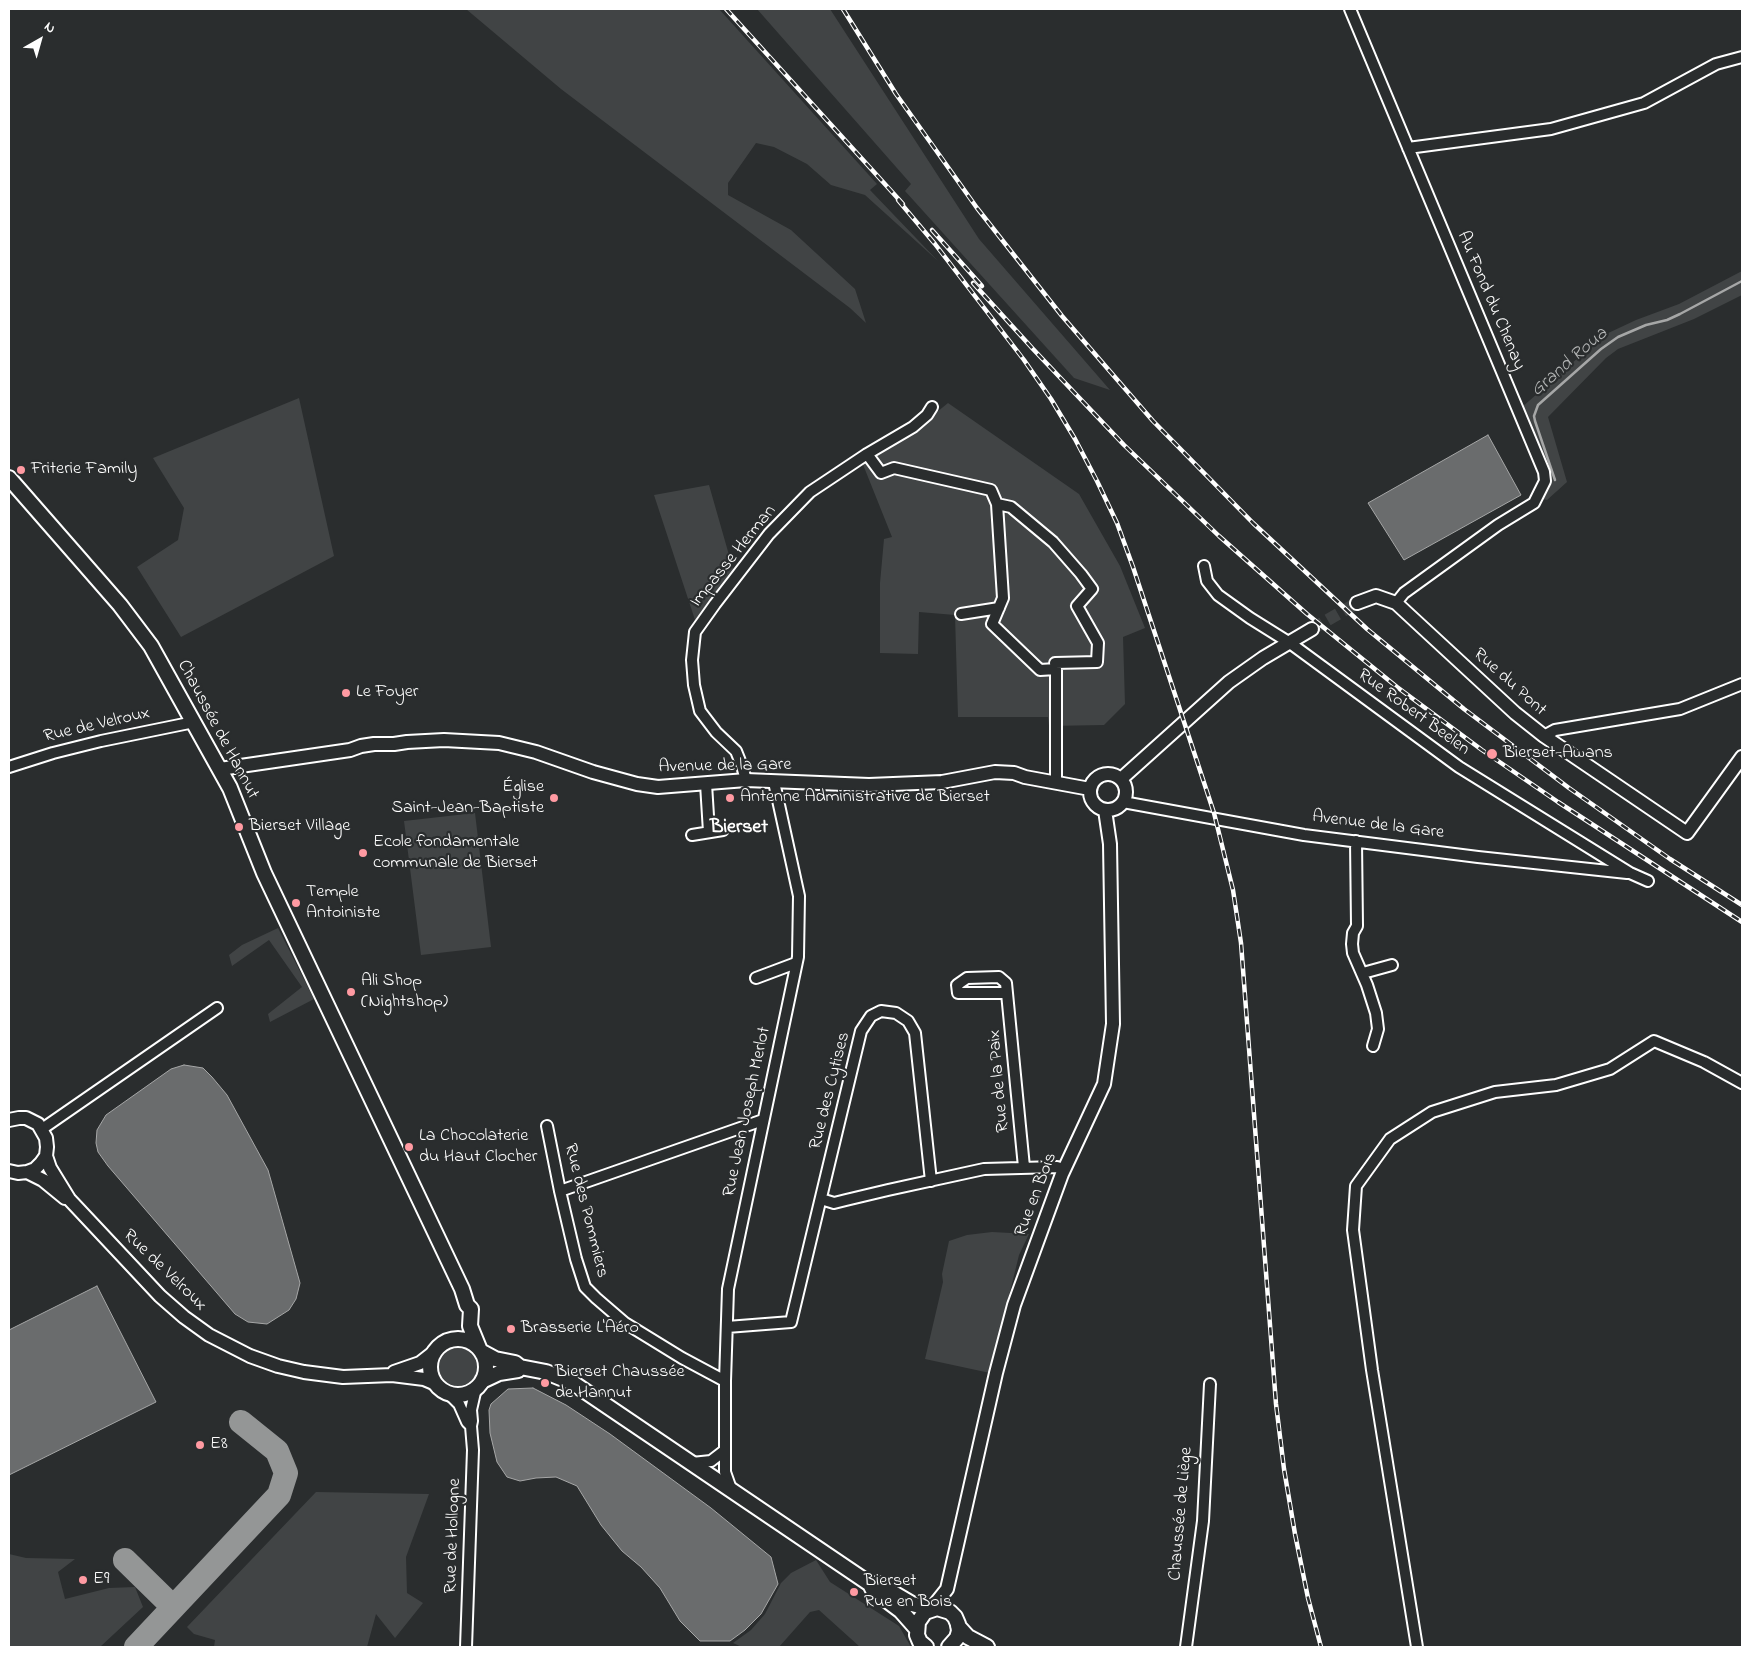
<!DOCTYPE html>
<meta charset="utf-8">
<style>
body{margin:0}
#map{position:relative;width:1751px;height:1656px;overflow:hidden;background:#2a2d2e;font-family:"Indie Flower",sans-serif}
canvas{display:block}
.frame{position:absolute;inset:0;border:10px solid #fff;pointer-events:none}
.north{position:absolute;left:15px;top:15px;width:50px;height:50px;-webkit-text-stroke:4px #2a2d2e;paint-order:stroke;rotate:38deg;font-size:14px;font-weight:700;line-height:20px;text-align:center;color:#fff}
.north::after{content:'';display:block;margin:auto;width:18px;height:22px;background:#fff;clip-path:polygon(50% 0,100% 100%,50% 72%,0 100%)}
</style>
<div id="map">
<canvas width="1751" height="1656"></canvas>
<div class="frame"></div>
<div class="north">N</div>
</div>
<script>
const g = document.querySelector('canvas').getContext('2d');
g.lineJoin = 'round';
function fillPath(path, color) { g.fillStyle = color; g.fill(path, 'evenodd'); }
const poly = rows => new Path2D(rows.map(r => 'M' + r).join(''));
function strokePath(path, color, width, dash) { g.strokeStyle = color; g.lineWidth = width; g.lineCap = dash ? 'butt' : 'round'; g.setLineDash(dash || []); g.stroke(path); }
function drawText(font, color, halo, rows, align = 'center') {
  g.font = font + ' "Indie Flower",sans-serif'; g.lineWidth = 4.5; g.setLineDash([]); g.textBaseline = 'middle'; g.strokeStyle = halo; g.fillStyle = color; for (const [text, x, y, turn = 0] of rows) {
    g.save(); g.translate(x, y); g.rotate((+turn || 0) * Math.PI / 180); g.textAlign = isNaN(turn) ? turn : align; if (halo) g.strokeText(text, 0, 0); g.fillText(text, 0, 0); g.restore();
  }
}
const green = poly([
 [466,9,719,9,877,184,870,190,938,261,865,195,831,185,807,164,774,147,756,143,728,183,728,195,791,230,855,289,866,323,850,308,561,89],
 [757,9,830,9,979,239,1110,390,1074,378,905,191,911,184],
 [1742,271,1742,295,1694,319,1618,349,1606,358,1548,417,1567,482,1547,500,1543,499,1551,482,1521,408,1604,335,1636,320,1679,304],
 [299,398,334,556,181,637,137,567,178,540,184,508,153,458],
 [948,403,1079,494,1120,566,1145,628,1123,637,1125,704,1104,725,1049,726,1048,717,958,717,955,615,919,612,918,654,880,653,880,583,884,539,892,537,862,462,909,435],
 [709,485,733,569,695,620,654,495],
 [475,813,491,947,421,955,404,821],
 [278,928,314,999,270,1022,268,1014,302,987,269,940,232,966,229,955,242,945],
 [992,1232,1029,1234,1019,1255,990,1373,925,1359,943,1282,942,1274,949,1241,967,1235],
 '439 1367a19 19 0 1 1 38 0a19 19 0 1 1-38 0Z',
 [316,1492,429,1494,406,1557,407,1593,423,1603,395,1638,376,1614,367,1647,214,1647,215,1640,194,1634,187,1627],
 [9,1554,26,1558,75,1559,58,1572,65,1599,109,1588,135,1587,143,1607,100,1647,9,1647],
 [816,1560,830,1582,899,1626,911,1647,860,1647,819,1610,810,1612,779,1647,742,1647,733,1643,751,1630,765,1614,781,1583,791,1573]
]);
const water = poly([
 [1488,435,1521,495,1404,560,1368,503,1488,435],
 [184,1065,203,1068,212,1077,227,1095,268,1170,300,1283,296,1299,289,1310,267,1324,248,1322,235,1314,108,1166,98,1152,96,1143,97,1130,106,1115,171,1069,184,1065],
 [97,1286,156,1402,9,1475,9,1330,97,1286],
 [533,1388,566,1405,610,1434,711,1508,771,1557,778,1584,761,1614,745,1630,730,1641,700,1641,680,1621,660,1588,641,1567,622,1551,601,1525,577,1486,556,1477,536,1478,520,1481,507,1477,497,1462,490,1433,489,1410,491,1404,508,1389,533,1388]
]);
const stream = poly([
 [1555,480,1535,421,1534,416,1538,405,1601,349,1618,337,1646,325,1667,320,1680,314,1742,281]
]);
const taxiway = poly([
 [125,1560,173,1607],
 [136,1647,279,1495,286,1473,277,1451,241,1422]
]);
const tertiaryTunnel = poly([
 [1312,629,1357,603]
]);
const minor = poly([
 [1350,9,1544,472,1545,481,1534,503,1498,525,1404,593,1396,603],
 [1408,148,1551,129,1644,103,1716,64,1742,57],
 [867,454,881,473,894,468,991,490,997,504,1011,507,1053,542,1081,574,1092,589,1077,606,1098,643,1097,662,1055,663,1056,669,1040,670,992,624,1003,598,997,504],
 [1204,566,1207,581,1218,595,1250,618,1290,643,1459,767,1630,873,1648,881],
 [961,614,999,608],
 [1056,669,1056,782],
 [1544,736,1555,730,1680,709,1742,684],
 [9,767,53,753,101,741,194,722],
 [746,780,742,766,736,751,716,732,700,711,694,685,692,660,695,632,715,604,769,534,810,492,867,454,913,427,927,415,932,407],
 [706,784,709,832],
 [1123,802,1304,835,1478,857,1627,873],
 [692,835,723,830],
 [1356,841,1357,926,1353,933,1352,944,1353,953,1367,985,1376,1013,1378,1029,1373,1046],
 [1363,973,1392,965],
 [756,978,796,963],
 [1006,993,958,993,957,985,967,978,999,977,1006,983,1024,1167],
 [547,1126,560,1191,576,1259,585,1287,596,1298,625,1323,682,1358,725,1381],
 [42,1129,217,1008],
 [560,1191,763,1120],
 [821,1199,834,1203,846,1200,888,1190,984,1169,1057,1167,1064,1169],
 [727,1327,791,1322,861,1031,871,1016,881,1011,896,1013,908,1021,915,1033,931,1181],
 [449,1394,459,1404,467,1422,471,1426],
 [692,1463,711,1461,724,1451],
 [731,1489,725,1472,725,1381,728,1289,798,957,799,896,774,782],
 [466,1647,473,1450,471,1426,472,1421,471,1410,476,1388],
 [1186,1647,1203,1521,1210,1384],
 [1417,1647,1372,1370,1353,1230,1356,1186,1390,1139,1432,1112,1495,1092,1556,1085,1610,1069,1654,1041,1704,1062,1742,1083]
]);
const tertiary = poly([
 [1357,603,1376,596,1396,603,1515,713,1544,736,1687,833,1742,757],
 [220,769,350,750,361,746,374,744,394,744,407,742,444,740,499,743,536,752,593,772,637,784,658,787,746,780,869,785,942,782,995,772,1014,773,1025,777,1090,789],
 '1090 792a18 18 0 1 1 36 0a18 18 0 1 1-36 0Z',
 [1121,779,1229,682,1263,658,1312,629],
 [9,1120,19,1118,26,1118,38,1124,46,1138,47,1147,46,1156,41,1163,35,1169,27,1172,18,1173,9,1171],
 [46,1156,50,1168,69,1199,160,1296,184,1317,209,1335,250,1356,278,1366,304,1372,343,1377,392,1375,424,1379,436,1384],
 [27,1172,43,1180,65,1198],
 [392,1375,394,1372,420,1363,434,1352],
 [931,1609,947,1589,996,1373,1014,1305,1062,1174,1104,1084,1113,1024,1110,844,1105,810]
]);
const secondary = poly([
 [9,478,120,605,151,646,230,788,264,873,462,1289,467,1305,471,1309,470,1326,479,1348],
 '430 1367a28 28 0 1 1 56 0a28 28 0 1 1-56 0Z',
 [482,1352,495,1359,515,1363,520,1367,546,1372,573,1383,870,1584,873,1590,901,1611,916,1628],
 [482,1381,499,1373,518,1370,520,1367],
 [871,1584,878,1584,912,1604,931,1609],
 [958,1626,968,1637,987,1647],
 [926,1647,920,1642,917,1635,918,1622,925,1612,937,1608,950,1612,955,1617,958,1624,959,1631,957,1638,949,1647]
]);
const rail = poly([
 [726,9,903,204],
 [843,9,896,94,977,208,1010,250,1062,316,1153,421,1253,523,1367,629,1464,709,1569,788,1670,859,1742,905],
 [898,200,935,244,1024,360,1051,399,1075,439,1097,481,1117,523,1133,567,1214,813,1233,890,1241,943,1276,1404,1284,1469,1295,1534,1308,1598,1321,1647],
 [932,230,982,286],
 [973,283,1033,349,1124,445,1219,536,1307,614,1397,687,1482,750,1558,802,1742,922]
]);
const markers = [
 [21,470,5,"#ff9aa2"],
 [346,693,5,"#ff9aa2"],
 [1492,754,6,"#ff9aa2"],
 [554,798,5,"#ff9aa2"],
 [730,798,5,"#ff9aa2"],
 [239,827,5,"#ff9aa2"],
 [363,853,5,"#ff9aa2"],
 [296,903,5,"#ff9aa2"],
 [351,992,5,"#ff9aa2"],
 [409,1147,5,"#ff9aa2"],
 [511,1329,5,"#ff9aa2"],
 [545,1383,5,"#ff9aa2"],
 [200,1445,5,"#ff9aa2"],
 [83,1580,5,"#ff9aa2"],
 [854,1592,5,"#ff9aa2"]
];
const streetNames = [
 ["Au Fond du Chenay",1490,301,67],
 ["Impasse Herman",734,557,-51],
 ["Rue du Pont",1509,683,42],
 ["Rue Robert Beelen",1413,713,36],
 ["Rue de Velroux",97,726,-13],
 ["Chaussée de Hannut",217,730,62],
 ["Avenue de la Gare",725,767,-1],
 ["Avenue de la Gare",1378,826,7],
 ["Rue de la Paix",1000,1081,-95],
 ["Rue des Cytises",831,1091,-76],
 ["Rue Jean Joseph Merlot",748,1112,-78],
 ["Rue en Bois",1037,1195,-69],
 ["Rue des Pommiers",585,1211,76],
 ["Rue de Velroux",164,1271,44],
 ["Chaussée de Liège",1182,1514,-85],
 ["Rue de Hollogne",454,1536,-88]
];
const poiNames = [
 ["Friterie Family",31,470],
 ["Le Foyer",356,693],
 ["Bierset-Awans",1503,754],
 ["Église",544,788,"right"],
 ["Saint-Jean-Baptiste",544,809,"right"],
 ["Antenne Administrative de Bierset",740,798],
 ["Bierset Village",249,827],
 ["Ecole fondamentale",373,843],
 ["communale de Bierset",373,864],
 ["Temple",306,893],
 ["Antoiniste",306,914],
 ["Ali Shop",361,982],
 ["(Nightshop)",361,1003],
 ["La Chocolaterie",419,1137],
 ["du Haut Clocher",419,1158],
 ["Brasserie L'Aéro",521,1329],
 ["Bierset Chaussée",555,1373],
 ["de Hannut",555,1394],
 ["E8",210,1445],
 ["E9",93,1580],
 ["Bierset",864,1582],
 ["Rue en Bois",864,1603]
];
const waterNames = [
 ["Grand Roua",1570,363,-41]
];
const quarterNames = [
 ["Bierset",739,829]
];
fillPath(green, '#414445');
fillPath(water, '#6a6c6d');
strokePath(water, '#a6a7a7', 1);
strokePath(stream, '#a6a7a7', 2.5);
strokePath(taxiway, '#949696', 24);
strokePath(tertiaryTunnel, '#3f4243', 12, [12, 6]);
strokePath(minor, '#fff', 14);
strokePath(tertiary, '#fff', 16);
strokePath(secondary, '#fff', 18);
strokePath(minor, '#2a2d2e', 10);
strokePath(tertiary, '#2a2d2e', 12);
strokePath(secondary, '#2a2d2e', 14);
strokePath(rail, '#fff', 4.5);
strokePath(rail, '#2a2d2e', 2.5, [8]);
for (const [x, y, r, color] of markers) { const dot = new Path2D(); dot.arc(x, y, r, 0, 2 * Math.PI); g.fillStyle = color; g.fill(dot); strokePath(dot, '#2a2d2e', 2); }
drawText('18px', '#fff', '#2a2d2e', streetNames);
drawText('18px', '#fff', '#2a2d2e', poiNames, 'left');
drawText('italic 19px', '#b4b6b6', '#2a2d2e', waterNames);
drawText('bold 20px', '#fff', '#2a2d2e', quarterNames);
</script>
